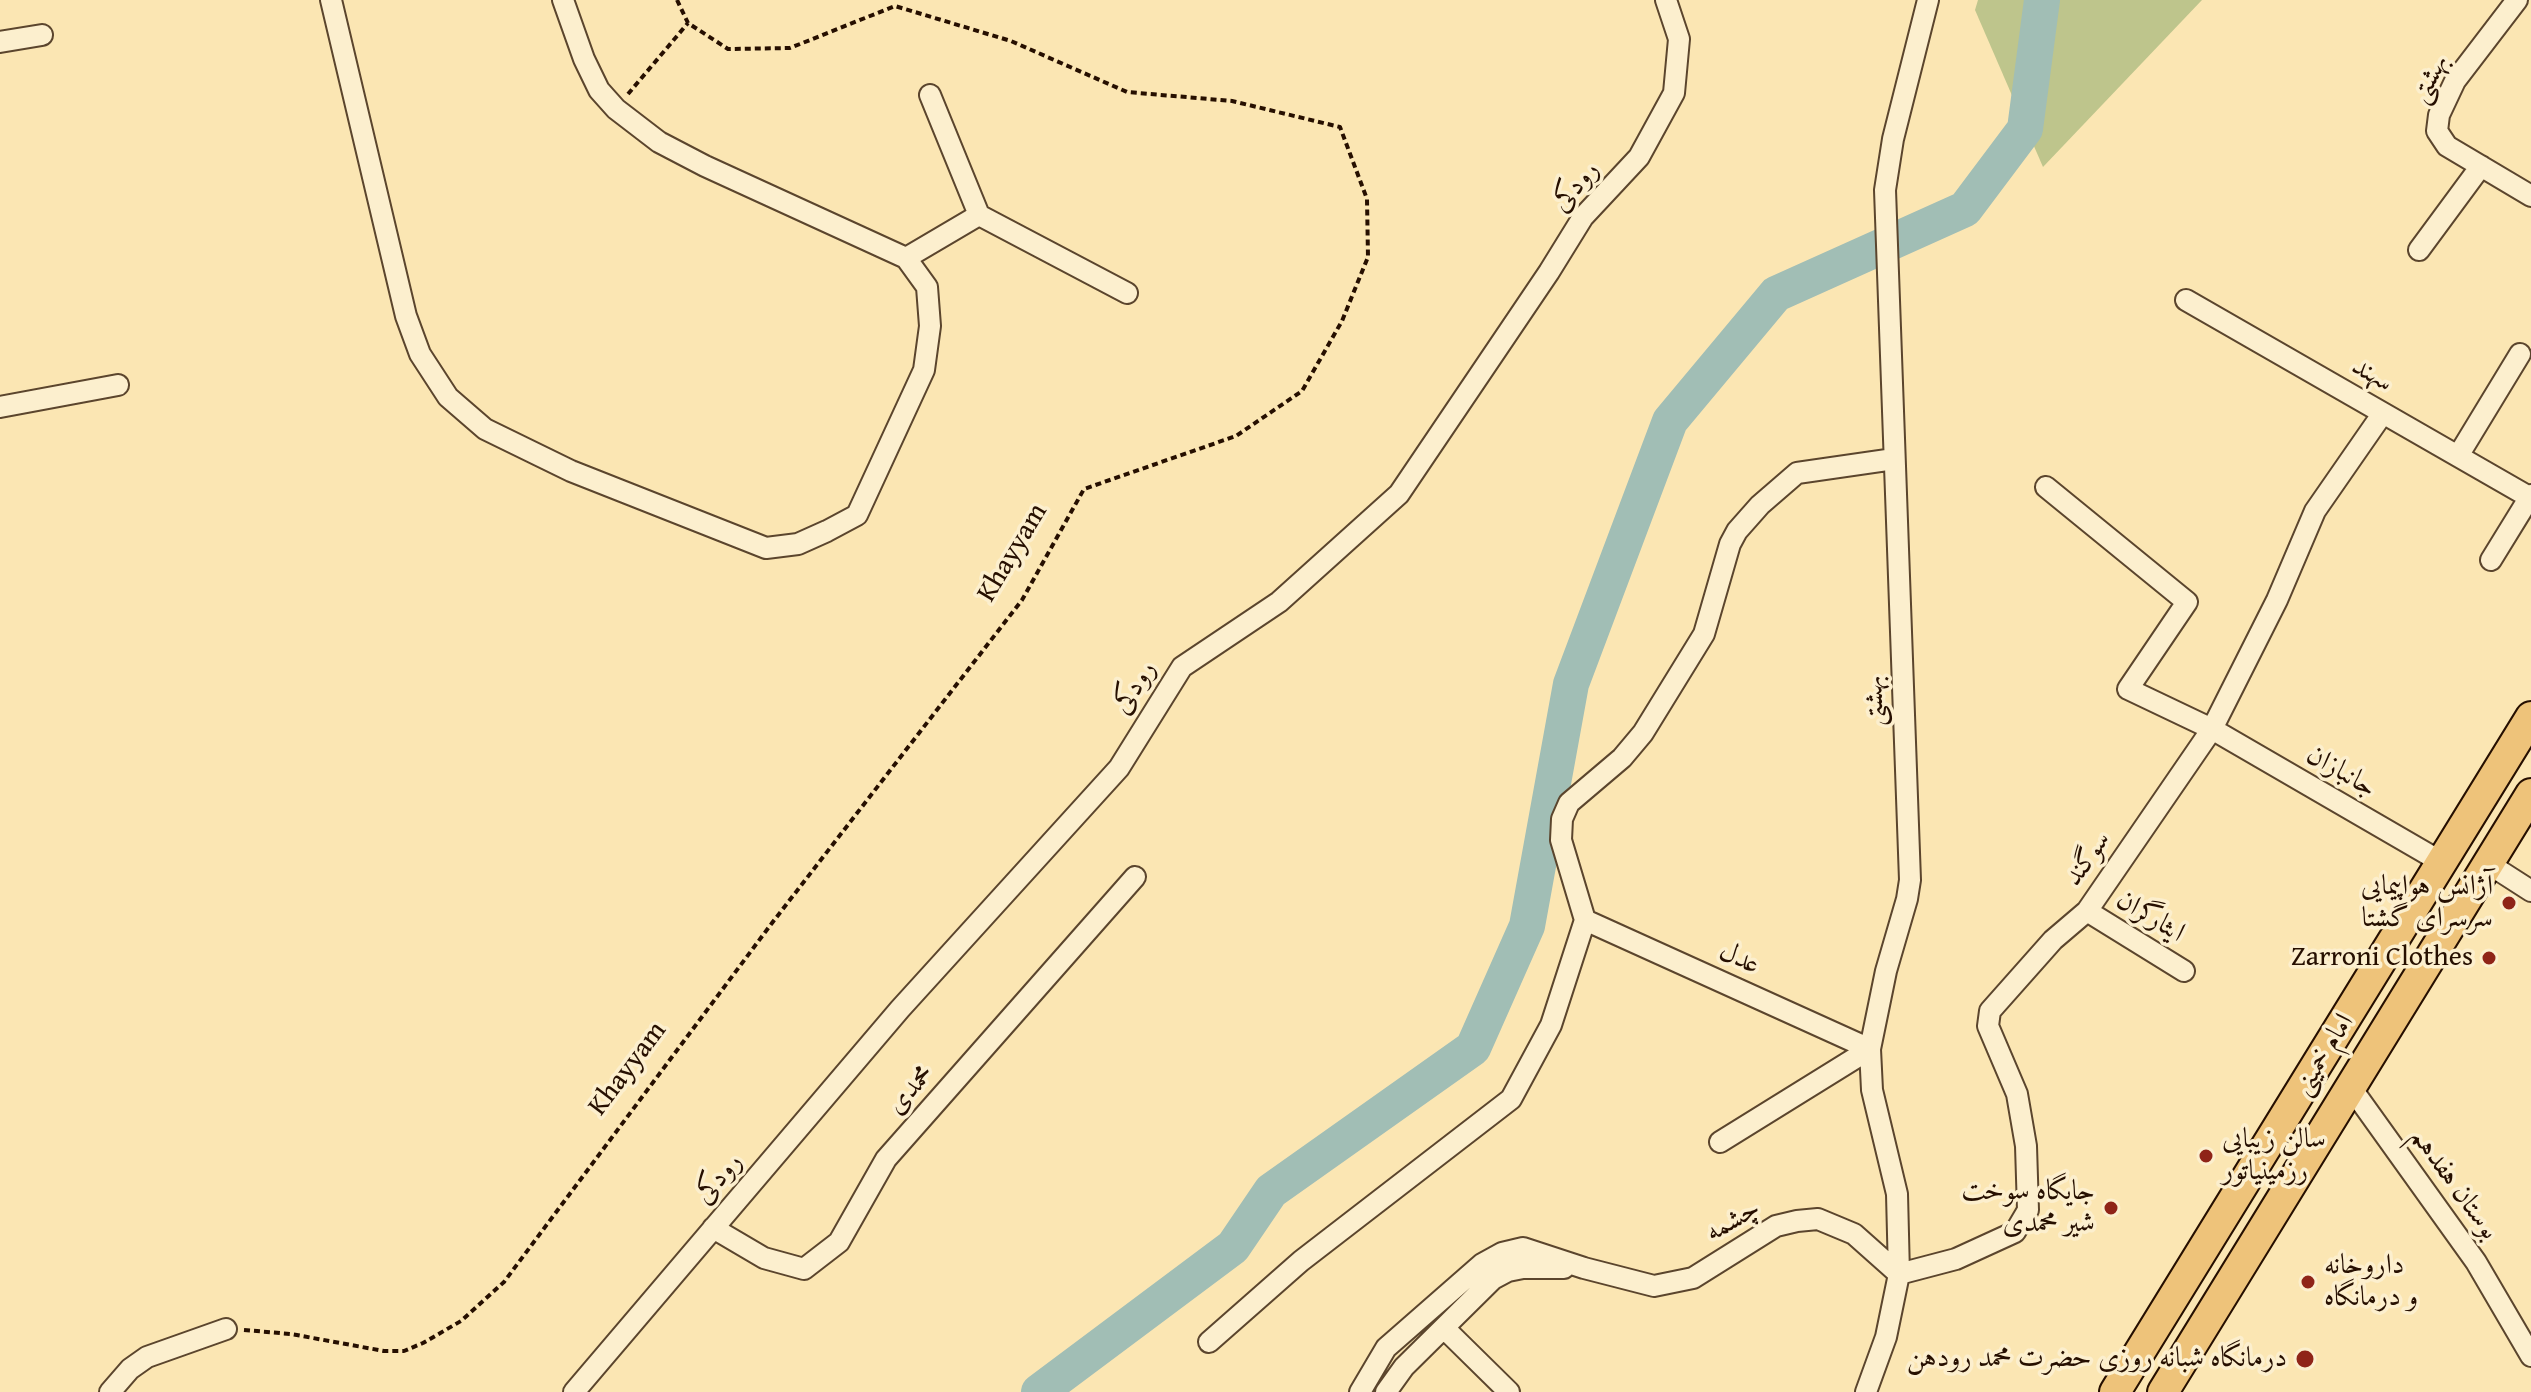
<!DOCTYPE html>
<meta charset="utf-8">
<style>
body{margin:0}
canvas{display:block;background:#fbe6b3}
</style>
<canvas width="2531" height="1392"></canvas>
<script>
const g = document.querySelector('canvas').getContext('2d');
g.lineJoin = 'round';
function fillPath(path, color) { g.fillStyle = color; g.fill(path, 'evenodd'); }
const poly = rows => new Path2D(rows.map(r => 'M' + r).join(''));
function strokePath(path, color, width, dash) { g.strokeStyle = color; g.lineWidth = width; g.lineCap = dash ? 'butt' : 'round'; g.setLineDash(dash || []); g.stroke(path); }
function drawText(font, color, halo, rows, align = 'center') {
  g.font = font + ' "Gentium Book Plus",Amiri,serif'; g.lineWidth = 7; g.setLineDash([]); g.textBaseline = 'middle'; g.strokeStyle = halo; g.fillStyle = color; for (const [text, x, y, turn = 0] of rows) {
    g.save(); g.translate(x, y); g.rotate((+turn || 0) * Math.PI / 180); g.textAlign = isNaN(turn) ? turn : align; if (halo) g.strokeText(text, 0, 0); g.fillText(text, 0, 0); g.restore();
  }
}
const green = poly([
 [1978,0,2202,0,2043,167,1975,10]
]);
const river = poly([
 [1039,1392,1233,1247,1271,1191,1473,1048,1527,926,1571,684,1670,421,1776,294,1965,209,2025,129,2042,0]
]);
const path = poly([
 [628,94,688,23],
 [244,1330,291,1334,384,1351,404,1351,423,1343,461,1321,504,1282,772,923,1022,600,1084,489,1236,436,1302,391,1342,321,1368,257,1367,199,1340,127,1232,101,1127,92,1011,41,895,6,790,48,728,49,688,23,677,0]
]);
const minor = poly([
 [331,0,406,316,420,354,448,397,485,429,571,471,766,548,798,544,827,531,857,515,924,370,930,326,927,287,906,258,705,166,659,142,616,109,599,90,584,59,563,0],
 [2517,0,2455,81,2439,115,2437,131,2447,146,2531,196],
 [0,42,42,35],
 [930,95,979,215],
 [2419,250,2481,166],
 [906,258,979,215,1127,293],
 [2186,300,2531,498],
 [0,407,118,385],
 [2458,456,2520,354],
 [2046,487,2187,602,2128,689,2212,729,2443,863],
 [2491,560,2531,495],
 [2489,864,2531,891],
 [2087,911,2184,971],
 [1585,920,1870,1049],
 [2352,1089,2476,1262,2531,1356],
 [1720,1142,1870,1049],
 [713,1228,764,1258,804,1269,839,1242,886,1159,1135,877],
 [1444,1328,1509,1392],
 [1209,1342,1301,1261,1511,1099,1551,1025,1585,920,1561,840,1562,819,1569,803,1622,758,1643,733,1704,634,1730,544,1737,531,1760,505,1797,473,1894,459],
 [110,1392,130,1369,147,1357,226,1329],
 [574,1392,900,1009,1119,768,1182,667,1279,602,1399,494,1549,272,1583,217,1639,157,1674,93,1679,39,1666,0],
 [1360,1392,1386,1348,1482,1264,1502,1253,1523,1248,1584,1268,1654,1286,1693,1278,1776,1226,1797,1221,1818,1219,1854,1234,1899,1274,1956,1259,2015,1232,2028,1210,2026,1146,2017,1094,1988,1026,1990,1011,2053,940,2087,911,2212,729,2277,600,2315,511,2383,413],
 [1386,1392,1404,1367,1493,1279,1508,1271,1523,1268,1564,1268],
 [1866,1392,1886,1337,1899,1274,1897,1194,1872,1090,1870,1049,1886,971,1907,899,1910,880,1885,190,1893,139,1928,0]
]);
const highway = poly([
 [2115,1392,2531,717],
 [2163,1392,2531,794]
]);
const markers = [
 [2509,903,8,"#8f2418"],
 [2489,958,8,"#8f2418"],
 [2206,1156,8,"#8f2418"],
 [2111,1208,8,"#8f2418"],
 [2308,1282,8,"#8f2418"],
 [2305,1359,10,"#8f2418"]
];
const streetNames = [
 ["بهشتی",2430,79,-63],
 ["رودکی",1576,187,-50],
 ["سهند",2372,375,30],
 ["Khayyam",1013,553,-59],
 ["رودکی",1135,688,-58],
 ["بهشتی",1875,701,-92],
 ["جانبازان",2341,772,30],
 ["سوگند",2088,859,-55],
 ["ایثارگران",2150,917,31],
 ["عدل",1739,959,24],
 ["امام خمینی",2324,1055,-58],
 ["Khayyam",628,1069,-53],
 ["محمدی",911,1090,-48],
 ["رودکی",719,1179,-50],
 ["بوستان هفدهم",2454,1184,54],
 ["چشمه",1733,1221,-30]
];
const poiNames = [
 ["آژانس هواپیمایی",2493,887],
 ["سرسرای گشتا",2493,919],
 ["Zarroni Clothes",2473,958],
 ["سالن زیبایی",2222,1140,"left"],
 ["رزمینیاتور",2222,1172,"left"],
 ["جایگاه سوخت",2095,1192],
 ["شیر محمدی",2095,1224],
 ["داروخانه",2324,1266,"left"],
 ["و درمانگاه",2324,1298,"left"],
 ["درمانگاه شبانه روزی حضرت محمد رودهن",2287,1359]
];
fillPath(green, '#bec58c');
strokePath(river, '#a1beb5', 36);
strokePath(minor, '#5b452d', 24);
strokePath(highway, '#260f00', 34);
strokePath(path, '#260f00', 4, [6, 4]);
strokePath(minor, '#fcefce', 20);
strokePath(highway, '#eec37a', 30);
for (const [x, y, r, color] of markers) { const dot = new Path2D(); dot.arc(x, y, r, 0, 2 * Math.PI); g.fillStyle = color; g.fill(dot); strokePath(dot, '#fcefce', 3); }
drawText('28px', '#260f00', '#fcefce', streetNames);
drawText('28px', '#260f00', '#fcefce', poiNames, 'right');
</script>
